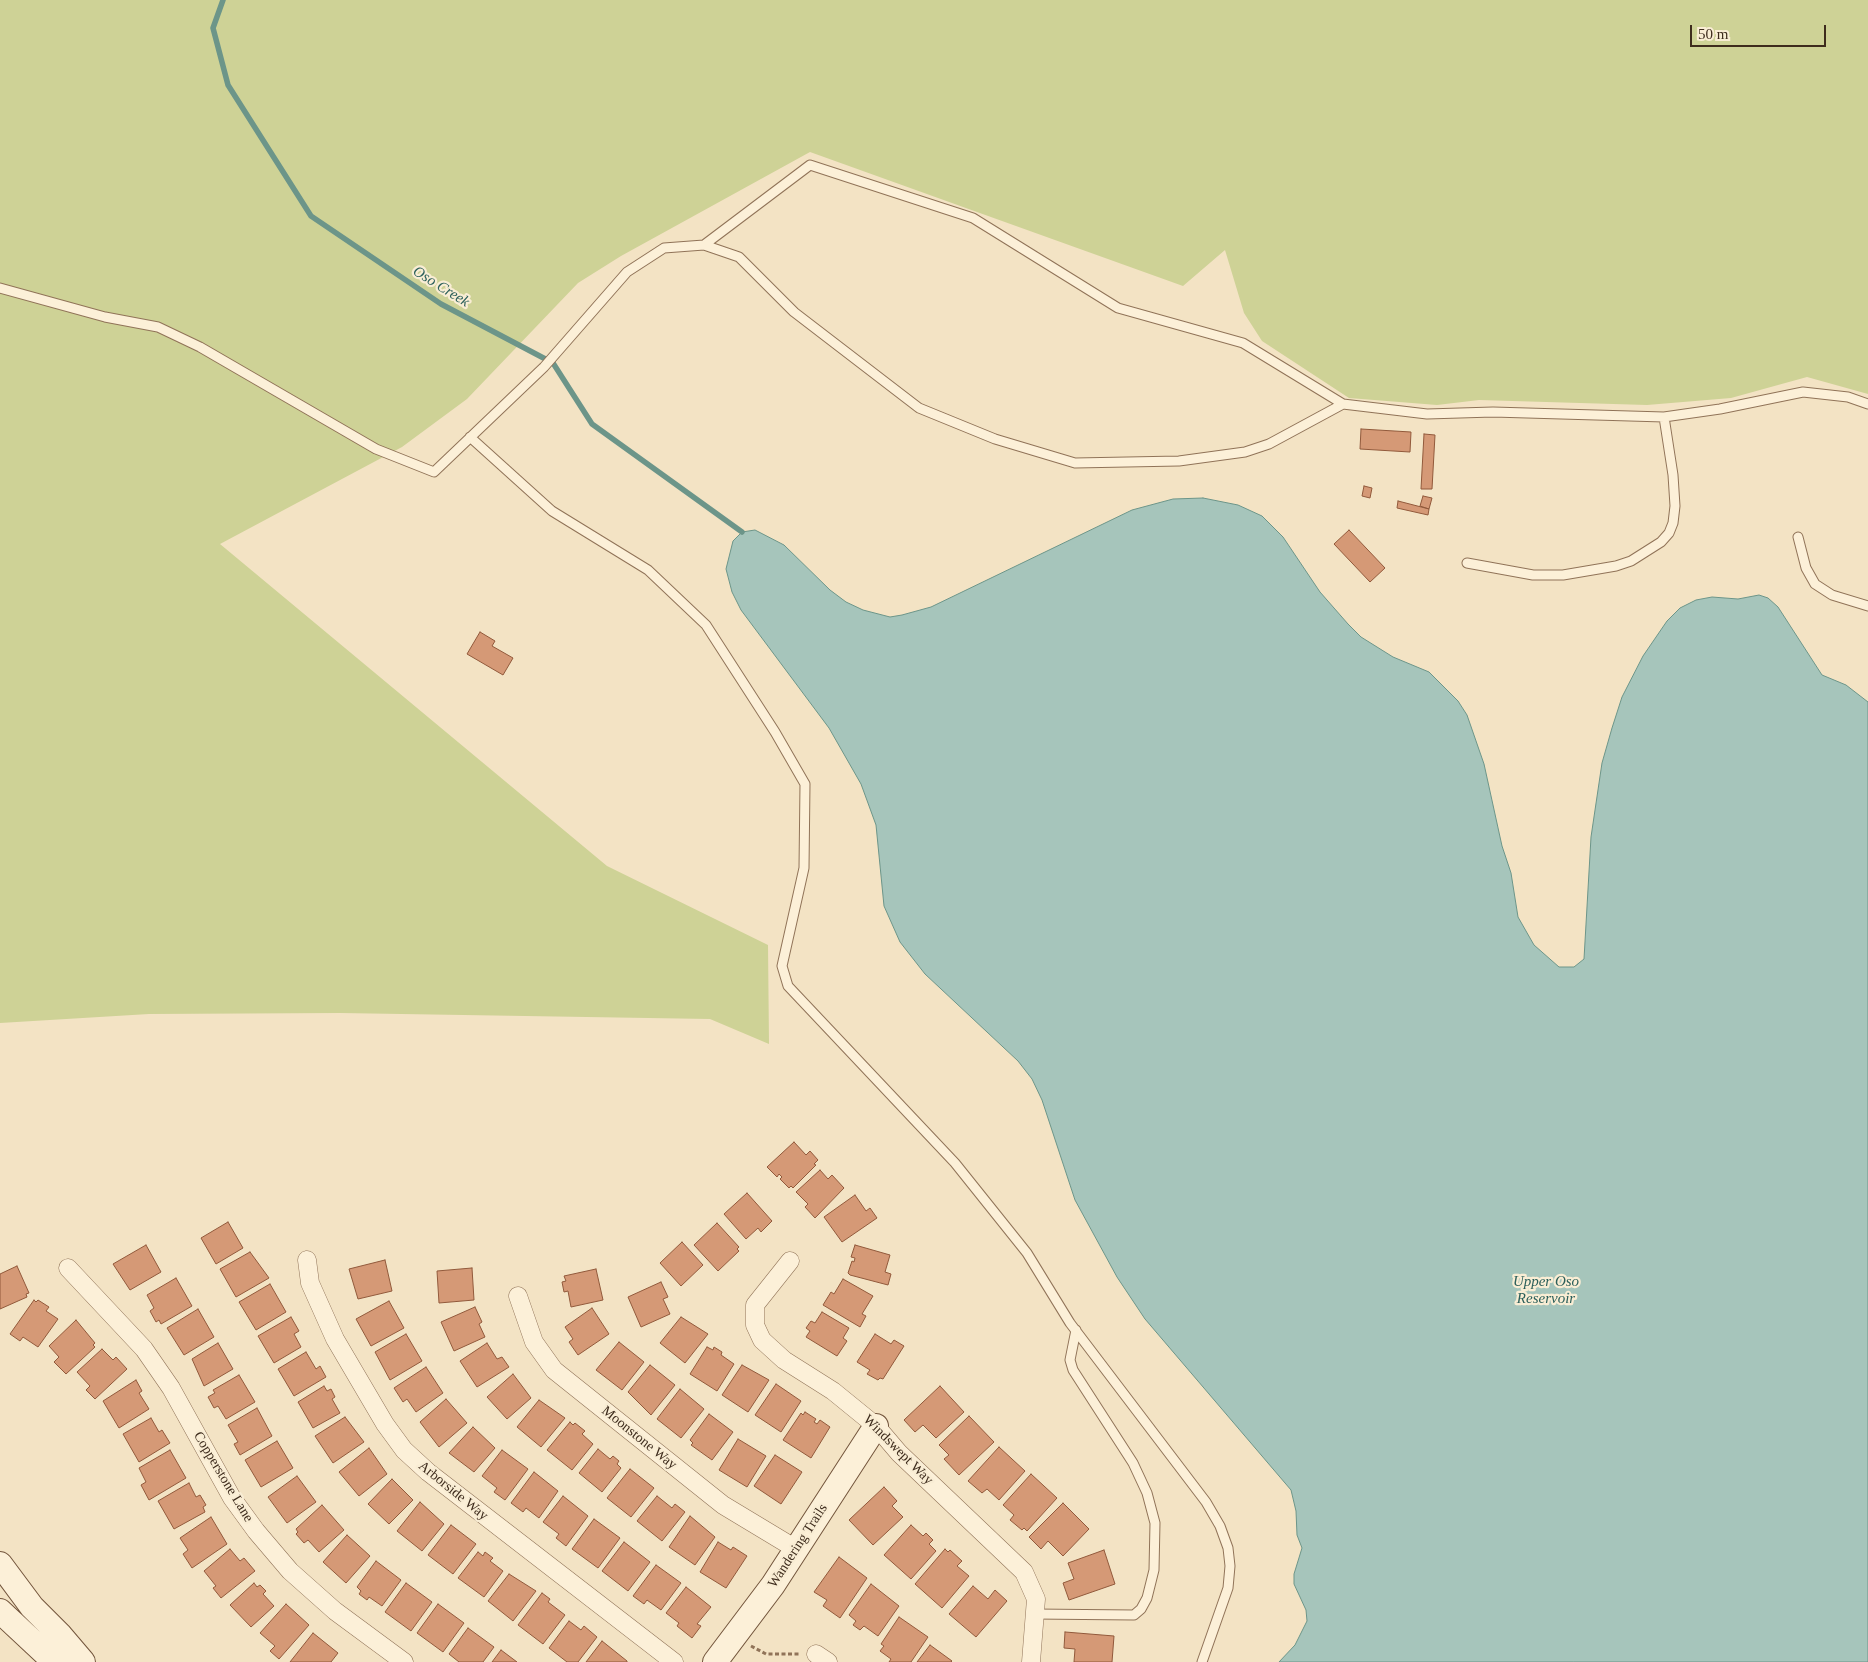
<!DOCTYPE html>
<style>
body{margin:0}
#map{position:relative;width:1868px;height:1662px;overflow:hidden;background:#f3e3c4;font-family:"Times New Roman",serif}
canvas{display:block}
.scale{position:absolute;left:1690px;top:25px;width:136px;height:22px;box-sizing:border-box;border:2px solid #3e2c1d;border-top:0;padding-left:6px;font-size:15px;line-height:18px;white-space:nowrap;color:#3e2c1d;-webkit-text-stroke:4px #f9edd4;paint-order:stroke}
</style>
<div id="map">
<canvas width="1868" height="1662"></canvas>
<div class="scale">50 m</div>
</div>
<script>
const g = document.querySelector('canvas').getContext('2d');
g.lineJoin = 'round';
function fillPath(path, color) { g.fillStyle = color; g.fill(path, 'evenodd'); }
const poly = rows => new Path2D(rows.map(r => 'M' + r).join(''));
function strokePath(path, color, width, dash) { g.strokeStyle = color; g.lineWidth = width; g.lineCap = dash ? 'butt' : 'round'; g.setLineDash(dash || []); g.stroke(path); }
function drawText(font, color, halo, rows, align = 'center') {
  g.font = font + ' "Times New Roman",serif'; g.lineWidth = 4.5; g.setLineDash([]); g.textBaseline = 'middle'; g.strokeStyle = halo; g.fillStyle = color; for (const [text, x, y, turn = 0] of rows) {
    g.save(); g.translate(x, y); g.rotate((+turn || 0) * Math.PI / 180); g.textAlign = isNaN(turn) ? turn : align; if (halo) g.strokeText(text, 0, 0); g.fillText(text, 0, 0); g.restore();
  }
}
const green = poly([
 [0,0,1868,0,1868,394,1807,377,1731,398,1647,405,1479,400,1437,405,1349,398,1262,341,1244,313,1225,250,1183,286,810,152,621,256,578,283,467,399,402,447,220,544,607,866,768,945,769,1044,710,1019,340,1013,149,1014,0,1023]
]);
const water = poly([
 [1203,498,1238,505,1262,516,1283,537,1320,592,1348,624,1361,637,1393,657,1429,672,1458,701,1467,715,1484,764,1502,846,1511,873,1518,917,1534,945,1559,967,1574,967,1584,959,1591,837,1602,763,1612,728,1622,697,1643,656,1667,621,1680,608,1696,600,1712,597,1738,599,1759,595,1768,598,1778,607,1822,675,1846,685,1868,702,1868,1662,1279,1662,1295,1645,1307,1621,1306,1610,1294,1584,1294,1574,1302,1548,1297,1535,1296,1511,1291,1490,1145,1319,1117,1277,1075,1200,1042,1100,1032,1079,1018,1061,925,974,900,942,884,906,876,825,861,784,829,728,741,610,732,592,726,569,733,541,742,532,755,530,784,545,830,590,846,602,863,610,890,617,902,615,931,607,1132,510,1173,499,1203,498]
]);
const stream = poly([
 [223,0,213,28,228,85,311,216,441,304,553,363,592,424,742,532]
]);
const building = poly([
 [1361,429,1411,432,1410,452,1360,449,1361,429],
 [1424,434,1435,435,1432,489,1421,489,1424,434],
 [1364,486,1372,488,1370,498,1362,496,1364,486],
 [1423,496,1432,498,1429,509,1420,506,1423,496],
 [1398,501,1429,509,1428,515,1397,508,1398,501],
 [1349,530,1385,568,1370,582,1334,544,1349,530],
 [480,632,495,641,492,646,513,658,503,675,467,654,480,632],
 [794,1142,806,1155,810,1151,818,1160,814,1164,816,1165,793,1188,791,1186,789,1188,780,1179,782,1177,779,1174,777,1177,767,1167,794,1142],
 [820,1170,828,1179,832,1175,844,1188,815,1218,805,1207,808,1204,796,1192,820,1170],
 [747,1193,772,1221,761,1232,758,1228,746,1239,724,1214,747,1193],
 [855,1195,866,1211,870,1208,877,1218,842,1242,824,1217,855,1195],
 [228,1222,243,1248,216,1264,201,1238,228,1222],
 [717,1223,739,1247,737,1249,739,1251,718,1271,694,1245,717,1223],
 [682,1242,703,1265,681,1286,660,1263,682,1242],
 [146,1245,161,1272,130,1290,113,1264,146,1245],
 [855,1245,890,1255,885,1272,891,1274,888,1285,850,1275,848,1273,852,1261,854,1262,855,1258,851,1257,855,1245],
 [250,1252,269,1278,236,1297,220,1269,250,1252],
 [385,1260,392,1291,358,1299,349,1269,385,1260],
 [17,1266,29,1293,26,1294,27,1297,0,1309,0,1274,17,1266],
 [472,1268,474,1300,439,1303,437,1271,472,1268],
 [596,1269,603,1300,571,1307,568,1291,564,1292,562,1282,566,1281,564,1276,596,1269],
 [176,1278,192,1306,161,1324,159,1320,156,1322,150,1311,154,1308,147,1295,176,1278],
 [843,1279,873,1296,862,1314,866,1316,860,1327,823,1305,831,1292,834,1294,843,1279],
 [661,1282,668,1297,663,1299,670,1314,641,1327,628,1297,661,1282],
 [270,1284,286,1312,256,1330,239,1302,270,1284],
 [34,1300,36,1302,38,1300,49,1307,46,1311,58,1319,38,1347,23,1337,20,1341,10,1334,34,1300],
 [389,1301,404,1328,371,1346,356,1319,389,1301],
 [475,1307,482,1322,479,1324,485,1337,454,1351,441,1322,475,1307],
 [592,1308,609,1334,578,1355,569,1342,573,1339,565,1327,592,1308],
 [198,1309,214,1337,184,1355,167,1328,198,1309],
 [822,1312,849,1328,843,1338,847,1341,837,1356,806,1337,810,1331,806,1328,811,1321,815,1323,822,1312],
 [291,1317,299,1331,294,1334,301,1347,274,1363,258,1336,291,1317],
 [681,1317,708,1334,685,1363,660,1343,681,1317],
 [76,1320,95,1343,93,1345,95,1347,66,1374,54,1362,59,1357,49,1346,76,1320],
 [406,1334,422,1361,390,1380,375,1352,406,1334],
 [875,1334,891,1344,894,1340,904,1346,883,1379,880,1378,878,1380,867,1374,870,1370,857,1362,875,1334],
 [619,1342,644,1362,622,1390,596,1370,619,1342],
 [218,1343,233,1369,204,1386,192,1359,218,1343],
 [487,1343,497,1359,502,1357,509,1367,477,1387,460,1361,487,1343],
 [707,1347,713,1350,714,1347,722,1352,721,1355,734,1364,717,1391,690,1374,707,1347],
 [102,1349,113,1360,116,1357,127,1369,95,1399,86,1390,90,1386,77,1372,102,1349],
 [306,1352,316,1369,320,1366,326,1377,294,1396,278,1369,306,1352],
 [650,1365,675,1385,651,1415,628,1392,650,1365],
 [742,1365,769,1380,748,1412,722,1395,742,1365],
 [426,1367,443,1393,416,1412,407,1399,403,1402,394,1388,426,1367],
 [513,1374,531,1398,507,1419,487,1397,513,1374],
 [239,1375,255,1402,226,1419,218,1406,214,1408,208,1397,215,1393,213,1390,239,1375],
 [136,1380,142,1391,139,1393,149,1409,119,1428,103,1401,136,1380],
 [776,1384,801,1401,781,1432,755,1415,776,1384],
 [324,1386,327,1391,331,1389,335,1397,332,1399,340,1413,313,1428,298,1402,324,1386],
 [940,1386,964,1412,936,1438,923,1425,915,1432,904,1420,940,1386],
 [680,1389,704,1409,681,1438,657,1419,680,1389],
 [446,1399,467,1423,439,1447,420,1422,446,1399],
 [539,1400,565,1418,541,1447,517,1427,539,1400],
 [257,1408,272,1436,240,1455,234,1444,238,1442,228,1425,257,1408],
 [805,1412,816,1419,814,1422,817,1424,820,1420,830,1427,811,1458,783,1440,801,1413,803,1415,805,1412],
 [709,1414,733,1432,712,1460,691,1445,693,1443,690,1440,709,1414],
 [969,1416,994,1442,959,1475,944,1459,949,1455,939,1445,969,1416],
 [345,1417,364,1442,333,1463,315,1436,345,1417],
 [151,1418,159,1432,162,1430,170,1443,139,1462,123,1434,151,1418],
 [570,1422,573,1425,575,1423,585,1431,582,1434,593,1444,572,1470,547,1450,570,1422],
 [473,1427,495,1448,474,1472,449,1453,473,1427],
 [738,1439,766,1456,747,1487,719,1470,738,1439],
 [277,1441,293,1468,261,1487,245,1460,277,1441],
 [999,1447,1025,1471,999,1500,987,1489,982,1493,968,1481,999,1447],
 [369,1448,387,1474,359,1496,339,1472,369,1448],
 [598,1449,610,1459,613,1456,619,1461,617,1464,621,1468,602,1492,579,1473,598,1449],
 [170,1450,186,1478,149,1500,141,1485,146,1482,139,1468,170,1450],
 [502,1450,528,1469,505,1500,494,1492,497,1488,482,1476,502,1450],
 [775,1455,802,1472,781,1504,754,1486,775,1455],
 [630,1469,654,1488,631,1517,607,1498,630,1469],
 [534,1472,558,1491,539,1518,526,1508,523,1512,511,1503,534,1472],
 [1031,1474,1057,1498,1027,1531,1024,1528,1022,1530,1010,1520,1014,1515,1003,1505,1031,1474],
 [297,1476,316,1502,287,1523,268,1497,297,1476],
 [392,1479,413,1500,389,1524,368,1504,392,1479],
 [189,1483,196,1497,200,1495,206,1505,203,1507,205,1512,174,1529,158,1501,189,1483],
 [884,1487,897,1501,892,1506,903,1517,873,1545,849,1520,884,1487],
 [563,1496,588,1516,566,1546,556,1538,559,1534,543,1522,563,1496],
 [657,1496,672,1508,675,1504,685,1512,662,1541,637,1521,657,1496],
 [420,1502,444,1524,422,1551,397,1531,420,1502],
 [1063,1503,1089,1529,1063,1556,1048,1541,1041,1549,1029,1537,1063,1503],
 [322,1505,344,1530,319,1552,308,1540,304,1543,296,1534,298,1532,296,1529,322,1505],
 [690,1516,715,1537,695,1565,669,1547,690,1516],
 [211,1517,227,1544,192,1568,183,1554,188,1550,180,1538,211,1517],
 [594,1519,620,1538,598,1568,572,1549,594,1519],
 [451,1525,476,1544,453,1574,428,1555,451,1525],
 [911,1525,923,1536,926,1533,933,1540,929,1544,936,1551,911,1579,884,1555,911,1525],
 [347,1535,370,1556,346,1583,323,1562,347,1535],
 [624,1542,650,1562,628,1591,602,1571,624,1542],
 [718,1542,731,1550,733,1547,747,1556,726,1588,700,1572,718,1542],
 [230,1549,240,1561,244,1558,255,1571,221,1598,213,1588,216,1586,204,1571,230,1549],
 [945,1549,948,1552,950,1550,962,1561,957,1566,969,1576,942,1608,915,1584,945,1549],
 [1104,1550,1115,1584,1069,1600,1063,1583,1074,1579,1068,1563,1104,1550],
 [478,1552,483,1556,485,1552,493,1558,490,1561,503,1571,484,1597,458,1578,478,1552],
 [839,1557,867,1578,840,1618,823,1606,827,1600,814,1592,839,1557],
 [376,1561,401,1580,382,1606,369,1597,367,1600,359,1594,361,1591,357,1587,376,1561],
 [656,1565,681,1583,661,1610,647,1600,644,1604,633,1596,656,1565],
 [509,1574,536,1591,513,1621,488,1601,509,1574],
 [254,1583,257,1587,260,1585,266,1591,263,1594,274,1606,251,1627,230,1605,254,1583],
 [406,1583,432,1602,411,1631,385,1612,406,1583],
 [871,1584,899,1606,878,1636,864,1626,860,1630,853,1625,856,1621,849,1615,871,1584],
 [973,1586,988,1599,995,1590,1007,1601,976,1637,949,1614,973,1586],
 [686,1587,711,1607,697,1624,701,1626,692,1638,677,1626,679,1623,666,1613,686,1587],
 [542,1593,550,1599,548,1602,565,1615,543,1644,518,1625,542,1593],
 [286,1604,309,1625,279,1659,270,1651,275,1646,260,1633,286,1604],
 [438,1604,464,1623,443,1652,417,1633,438,1604],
 [899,1617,928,1637,911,1662,889,1662,891,1659,880,1651,884,1646,881,1644,899,1617],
 [569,1621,581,1630,584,1626,597,1637,578,1662,567,1662,549,1648,569,1621],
 [468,1628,494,1647,483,1662,459,1662,449,1654,468,1628],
 [1065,1632,1114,1636,1112,1662,1074,1662,1075,1649,1064,1648,1065,1632],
 [313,1633,338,1653,331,1662,290,1662,313,1633],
 [602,1641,627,1661,627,1662,586,1662,602,1641],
 [930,1645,952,1661,951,1662,917,1662,930,1645],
 [501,1650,517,1662,492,1662,501,1650]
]);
const path = poly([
 [751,1646,766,1654,800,1654]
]);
const lane = poly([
 [704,245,810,165,973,218,1118,308,1243,343,1343,404],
 [0,288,105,317,158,327,200,347,376,449,434,472,544,367,627,272,664,248,704,245,739,257,794,312,919,408,995,439,1075,463,1179,461,1245,452,1269,444,1343,404,1427,414,1493,412,1664,417,1720,409,1803,392,1848,397,1868,404],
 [470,437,552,511,648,570,706,625,775,732,805,784,804,868,782,966,788,986,955,1163,1027,1253,1070,1323,1206,1502,1220,1526,1228,1548,1230,1566,1228,1588,1202,1662],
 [1798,537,1806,568,1815,584,1832,595,1868,606],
 [1467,563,1533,575,1563,575,1616,566,1631,561,1661,542,1669,533,1673,523,1675,506,1673,475,1664,417],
 [1034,1614,1134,1615,1141,1609,1147,1598,1154,1570,1155,1523,1147,1493,1133,1463,1073,1370,1070,1360,1076,1330]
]);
const street = poly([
 [307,1260,310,1283,335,1339,385,1424,404,1450,428,1472,674,1662],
 [790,1261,755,1305,755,1325,762,1340,784,1360,833,1391,876,1426,899,1453,1024,1572,1036,1599,1031,1662],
 [68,1268,144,1349,171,1388,232,1498,256,1531,290,1571,335,1611,404,1662],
 [518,1296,534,1342,554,1370,723,1505,796,1549],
 [816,1654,828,1662]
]);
const secondary = poly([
 [0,1564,32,1607,60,1635,83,1662],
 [0,1611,46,1654,63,1662],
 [715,1662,773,1585,876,1426]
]);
const streetNames = [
 ["Moonstone Way",639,1438,39],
 ["Windswept Way",898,1450,45],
 ["Copperstone Lane",223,1477,59],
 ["Arborside Way",453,1491,39],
 ["Wandering Trails",798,1546,-57]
];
const waterNames = [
 ["Oso Creek",441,287,32],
 ["Upper Oso",1546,1282],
 ["Reservoir",1546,1299]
];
fillPath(green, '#ced296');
fillPath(water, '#a6c5bb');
strokePath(water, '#6c9589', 1);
strokePath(stream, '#6c9589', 5.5);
fillPath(building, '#d59976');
strokePath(building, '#91593b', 1);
strokePath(lane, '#907358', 11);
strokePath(street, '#907358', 19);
strokePath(secondary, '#72543b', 26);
strokePath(path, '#907358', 3, [4, 2.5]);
strokePath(lane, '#fcf0d8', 9);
strokePath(street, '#fcf0d8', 18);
strokePath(secondary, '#fcf0d8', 24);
drawText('14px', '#3e2c1d', '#f9edd4', streetNames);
drawText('italic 15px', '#2b5f5a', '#f9edd4', waterNames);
</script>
